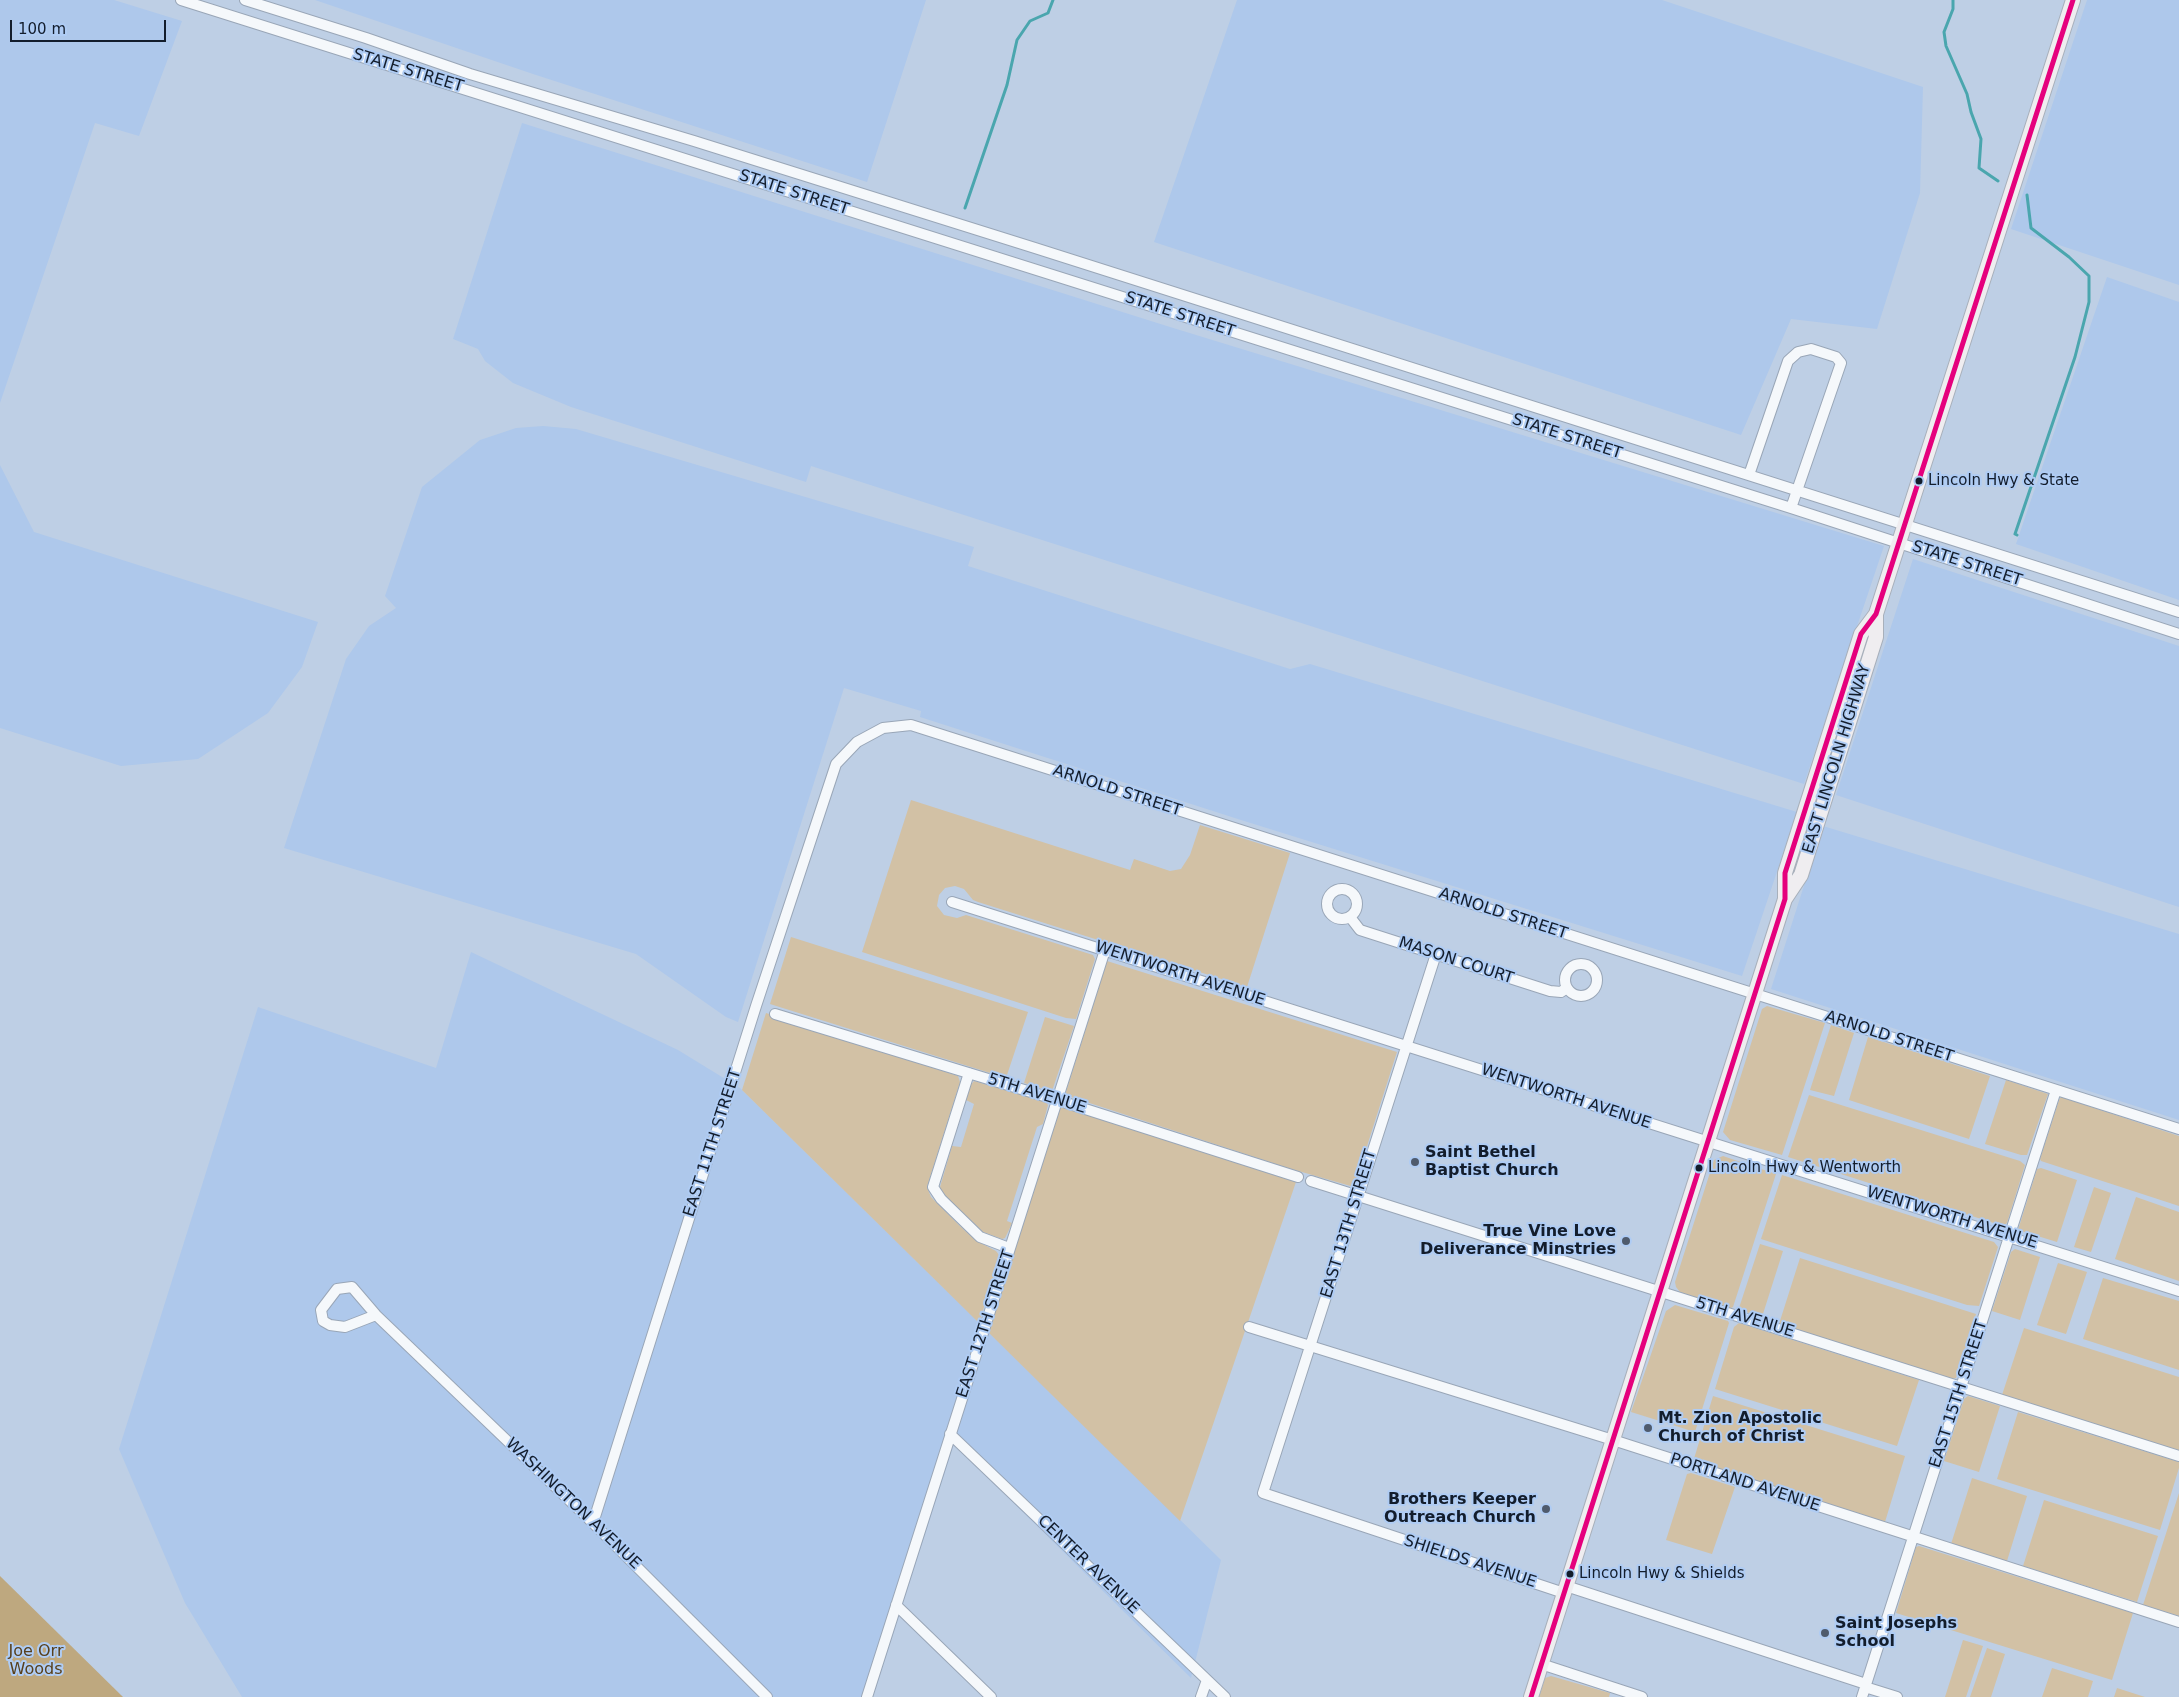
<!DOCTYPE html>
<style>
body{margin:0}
#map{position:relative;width:2179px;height:1697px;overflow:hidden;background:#becfe5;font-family:"DejaVu Sans",sans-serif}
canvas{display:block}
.scale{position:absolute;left:10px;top:20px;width:156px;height:22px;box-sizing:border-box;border:2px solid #131d2c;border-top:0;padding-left:6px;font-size:15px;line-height:18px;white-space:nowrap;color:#131d2c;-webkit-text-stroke:4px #afccf4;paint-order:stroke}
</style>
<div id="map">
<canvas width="2179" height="1697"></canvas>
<div class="scale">100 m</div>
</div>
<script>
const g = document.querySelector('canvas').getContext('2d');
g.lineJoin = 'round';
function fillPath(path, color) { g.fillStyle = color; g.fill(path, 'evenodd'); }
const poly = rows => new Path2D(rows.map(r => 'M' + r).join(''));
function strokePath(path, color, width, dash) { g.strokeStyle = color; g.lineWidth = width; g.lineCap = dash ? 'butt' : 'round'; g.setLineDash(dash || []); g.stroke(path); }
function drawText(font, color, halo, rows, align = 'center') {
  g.font = font + ' "DejaVu Sans",sans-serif'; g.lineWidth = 4; g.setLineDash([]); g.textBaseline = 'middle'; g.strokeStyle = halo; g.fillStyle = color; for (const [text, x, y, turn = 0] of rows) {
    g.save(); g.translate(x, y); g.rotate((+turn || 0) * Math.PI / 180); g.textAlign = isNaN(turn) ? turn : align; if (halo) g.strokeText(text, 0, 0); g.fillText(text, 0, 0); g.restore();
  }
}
const built = poly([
 [0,0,114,0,182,21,139,136,95,123,0,403],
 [315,0,926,0,867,182,533,74],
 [1237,0,1662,0,1923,87,1920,193,1877,329,1791,319,1741,435,1154,242],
 [2087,0,2179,0,2179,285,2011,229],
 [522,123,1170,327,1884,546,1804,784,811,466,806,482,571,407,513,383,485,361,478,349,453,339],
 [2107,277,2179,302,2179,600,2016,544],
 [543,426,576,429,974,547,968,566,1290,669,1310,664,1797,812,1742,976,1241,820,920,717,921,711,844,688,738,1022,726,1017,636,954,284,848,346,659,369,626,396,608,385,596,422,487,480,440,516,428],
 [0,465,34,532,318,622,302,667,268,713,198,759,121,766,0,728],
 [1913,559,2179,646,2179,907,1836,795],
 [1823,826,2179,934,2179,1120,1771,989],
 [471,952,678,1050,740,1088,1221,1560,1191,1678,954,1444,873,1697,242,1697,185,1603,119,1449,258,1007,436,1068]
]);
const green = poly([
 [911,800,1130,870,1134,859,1170,871,1181,869,1190,855,1200,825,1290,853,1247,987,978,902,973,900,964,889,955,886,945,888,939,895,937,906,944,915,957,918,966,915,1093,955,1095,959,1076,1019,1066,1018,862,952],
 [791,937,1028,1012,1006,1078,770,1004],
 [1107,961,1397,1052,1354,1187,1288,1168,1065,1095],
 [1767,1006,1825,1023,1782,1155,1730,1140,1723,1132,1762,1009],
 [766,1013,958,1076,960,1082,927,1187,931,1197,961,1227,975,1240,996,1251,999,1255,999,1259,979,1323,742,1090],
 [1045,1017,1074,1026,1052,1091,1024,1083],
 [1831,1025,1854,1033,1834,1096,1810,1090],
 [1868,1037,1990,1076,1969,1139,1849,1100],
 [2006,1080,2048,1094,2027,1155,2021,1155,1985,1144],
 [974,1081,1046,1102,1048,1105,1043,1124,1037,1127,1007,1221,1012,1223,1009,1230,1005,1238,1002,1239,983,1232,943,1194,940,1187,952,1146,961,1147,974,1104,966,1100,970,1086],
 [1809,1095,2020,1161,2025,1165,2007,1223,2003,1226,1788,1157],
 [2061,1097,2179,1136,2179,1206,2041,1161,2040,1159,2059,1100],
 [1060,1108,1066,1108,1296,1182,1180,1521,988,1332],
 [1723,1156,1776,1174,1733,1307,1729,1309,1680,1292,1676,1287,1675,1282,1714,1160],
 [2041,1168,2077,1180,2057,1242,2018,1230,2037,1169],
 [1782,1175,1994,1242,1998,1247,1979,1306,1967,1305,1761,1239],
 [2094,1187,2111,1193,2091,1252,2074,1247],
 [2136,1197,2179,1212,2179,1281,2115,1259],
 [1760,1244,1783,1251,1762,1317,1742,1311,1739,1308],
 [2015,1249,2040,1257,2020,1320,1992,1311,2011,1252],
 [1800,1258,1976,1314,1956,1378,1951,1379,1779,1324],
 [2058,1263,2087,1272,2066,1334,2037,1325],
 [2103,1278,2179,1301,2179,1370,2083,1339],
 [1675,1305,1728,1321,1729,1323,1695,1432,1631,1412,1666,1311],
 [1739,1323,1919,1380,1897,1446,1715,1389,1734,1327],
 [2024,1328,2179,1377,2179,1451,2002,1395],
 [1713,1396,1905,1456,1885,1522,1693,1462],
 [1968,1396,2000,1406,1979,1472,1944,1461,1964,1399],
 [2018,1412,2179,1462,2179,1468,2160,1530,1997,1479],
 [1691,1473,1735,1487,1712,1554,1666,1540,1687,1474],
 [1972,1478,2027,1496,2007,1561,1951,1544],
 [2179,1493,2179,1616,2143,1605],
 [2044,1500,2158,1536,2137,1602,2023,1566],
 [1919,1546,2133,1613,2112,1680,1896,1613,1916,1547],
 [1963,1640,1983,1646,1966,1697,1945,1697],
 [1987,1648,2005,1654,1991,1697,1970,1697],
 [2052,1668,2093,1681,2088,1697,2042,1697],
 [1551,1676,1610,1693,1609,1697,1539,1697,1545,1678],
 [2117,1688,2145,1697,2114,1697]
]);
const forest = poly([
 [0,1576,123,1697,0,1697]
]);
const stream = poly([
 [1953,0,1953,9,1944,32,1946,46,1967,94,1971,112,1981,139,1979,168,1998,181],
 [965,208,1007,85,1017,40,1030,21,1048,13,1053,0],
 [2017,535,2015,534,2075,357,2089,302,2089,276,2069,257,2031,228,2027,195]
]);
const minor = poly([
 [181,0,1791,508,2179,634],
 [245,0,366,38,470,74,694,141,1035,248,2179,612],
 [1749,475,1788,361,1798,352,1811,349,1836,357,1841,363,1791,508],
 '1327 904a15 15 0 1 1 30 0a15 15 0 1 1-30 0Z',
 [952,902,2179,1291],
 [1350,917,1360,930,1550,991,1561,992,1567,988],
 [1436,954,1263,1493,1564,1593],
 '1565 980a16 16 0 1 1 32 0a16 16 0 1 1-32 0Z',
 [775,1014,1057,1100,1298,1177],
 [969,1073,933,1187,941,1199,980,1237,1009,1248],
 [1311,1181,2179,1456],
 [376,1315,345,1327,330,1325,323,1321,321,1310,337,1289,352,1287,376,1315,593,1523,767,1697],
 [1249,1327,1613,1440,2179,1622],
 [950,1434,1225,1697],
 [593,1523,756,1006,836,764,857,742,883,728,911,725,2179,1129],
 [1566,1586,1866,1684],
 [896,1605,991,1697],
 [1541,1664,1642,1697],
 [1865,1687,1897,1697],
 [867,1697,1105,950],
 [1201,1697,1207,1680],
 [1862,1697,2056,1090]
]);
const major = poly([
 [1785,898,1785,873,1861,634,1876,614],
 [1531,1697,1785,899,1801,875,1876,637,1876,614,2073,0]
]);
const bus1 = poly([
 [1531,1697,1785,899,1785,873,1861,634,1876,614,2073,0]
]);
const markers = [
 [1919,481,4.5,"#131d2c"],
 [1415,1162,5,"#4f5b6d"],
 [1699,1168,4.5,"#131d2c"],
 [1626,1241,5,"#4f5b6d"],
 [1648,1428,5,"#4f5b6d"],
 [1546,1509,5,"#4f5b6d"],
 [1570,1574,4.5,"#131d2c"],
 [1825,1633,5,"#4f5b6d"]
];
const busNames = [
 ["Lincoln Hwy & State",1928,481],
 ["Lincoln Hwy & Wentworth",1708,1168],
 ["Lincoln Hwy & Shields",1579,1574]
];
const streetNames = [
 ["STATE STREET",408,71,17],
 ["STATE STREET",794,193,18],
 ["STATE STREET",1180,315,18],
 ["STATE STREET",1567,437,18],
 ["STATE STREET",1967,564,18],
 ["EAST LINCOLN HIGHWAY",1837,759,-73],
 ["ARNOLD STREET",1117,791,18],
 ["ARNOLD STREET",1503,914,18],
 ["MASON COURT",1456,961,18],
 ["WENTWORTH AVENUE",1180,974,18],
 ["ARNOLD STREET",1889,1037,18],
 ["5TH AVENUE",1037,1094,17],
 ["WENTWORTH AVENUE",1566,1097,18],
 ["EAST 11TH STREET",713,1143,-72],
 ["WENTWORTH AVENUE",1952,1218,17],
 ["EAST 13TH STREET",1349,1224,-73],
 ["5TH AVENUE",1745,1318,17],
 ["EAST 12TH STREET",986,1324,-72],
 ["EAST 15TH STREET",1959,1394,-72],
 ["PORTLAND AVENUE",1745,1483,18],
 ["WASHINGTON AVENUE",573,1504,44],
 ["SHIELDS AVENUE",1470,1562,18],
 ["CENTER AVENUE",1088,1565,44]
];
const poiNames = [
 ["Saint Bethel",1425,1153],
 ["Baptist Church",1425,1171],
 ["True Vine Love",1616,1232,"right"],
 ["Deliverance Minstries",1616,1250,"right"],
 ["Mt. Zion Apostolic",1658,1419],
 ["Church of Christ",1658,1437],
 ["Brothers Keeper",1536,1500,"right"],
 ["Outreach Church",1536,1518,"right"],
 ["Saint Josephs",1835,1624],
 ["School",1835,1642]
];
const parkNames = [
 ["Joe Orr",36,1652],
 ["Woods",36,1670]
];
fillPath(built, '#aec8eb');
fillPath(green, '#d2c1a5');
fillPath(forest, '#bea87f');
strokePath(stream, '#4aa6ae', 3);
strokePath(minor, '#99a6b7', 12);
strokePath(major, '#a8b0bb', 16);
strokePath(minor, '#f5f8fb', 10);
strokePath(major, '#efedf0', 14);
strokePath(bus1, '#e5007d', 5);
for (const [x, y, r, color] of markers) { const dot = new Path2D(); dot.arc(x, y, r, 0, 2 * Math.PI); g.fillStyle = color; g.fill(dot); strokePath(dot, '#afccf4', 2); }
drawText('15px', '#131d2c', '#afccf4', busNames, 'left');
drawText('16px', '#131d2c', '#afccf4', streetNames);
drawText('bold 16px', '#131d2c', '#afccf4', poiNames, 'left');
drawText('16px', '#58401c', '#afccf4', parkNames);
</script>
